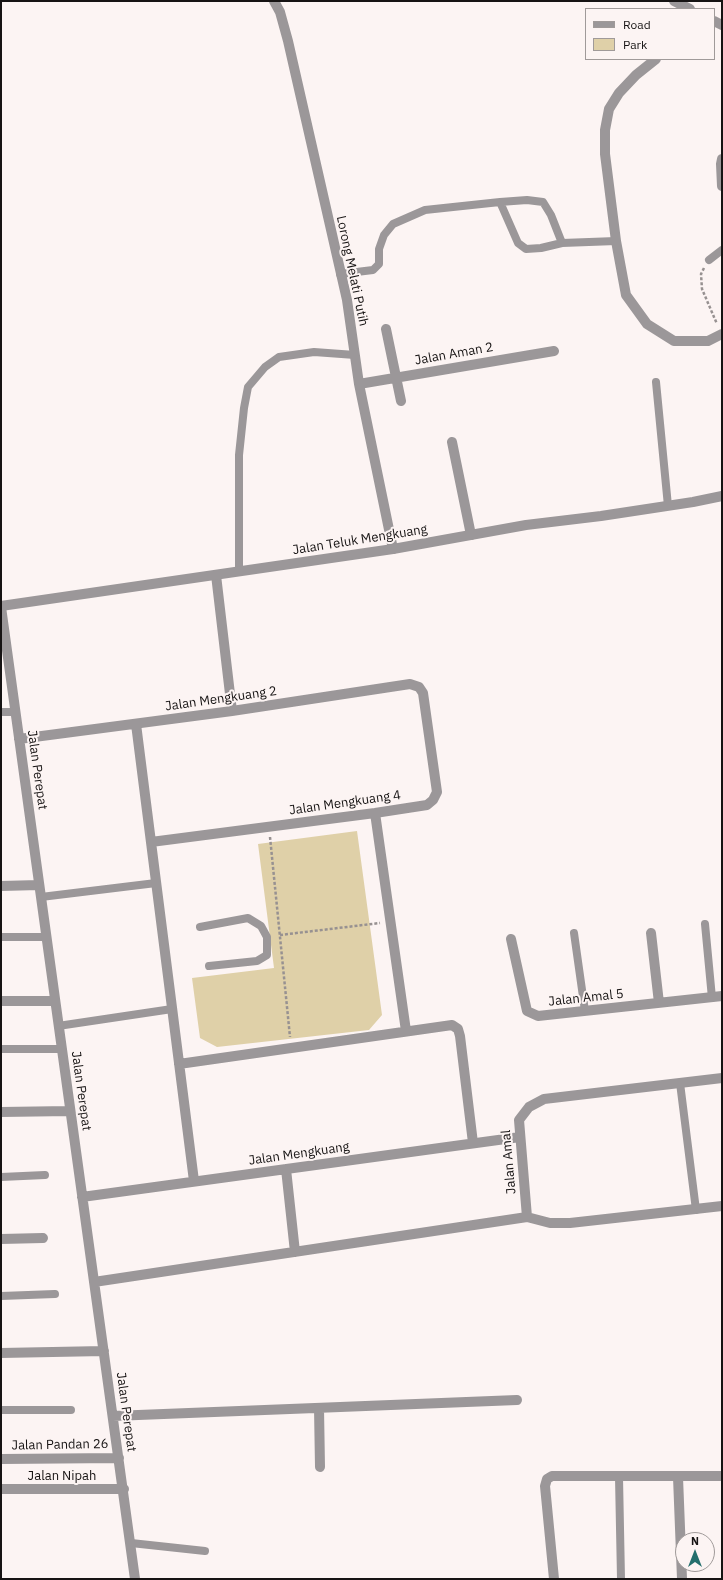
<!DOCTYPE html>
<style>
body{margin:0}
#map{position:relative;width:723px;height:1580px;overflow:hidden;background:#fcf4f3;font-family:"IBM Plex Sans",sans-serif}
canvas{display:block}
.frame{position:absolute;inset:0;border:2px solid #161313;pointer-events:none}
.legend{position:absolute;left:585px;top:8px;width:130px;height:52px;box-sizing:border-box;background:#fcf4f3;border:1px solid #a09a99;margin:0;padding:5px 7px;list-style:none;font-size:12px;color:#161313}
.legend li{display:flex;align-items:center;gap:8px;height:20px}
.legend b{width:20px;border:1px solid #a09a99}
.north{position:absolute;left:675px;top:1532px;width:40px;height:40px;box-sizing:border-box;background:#fcf4f3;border:1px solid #a09a99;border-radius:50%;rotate:0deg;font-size:11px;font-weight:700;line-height:16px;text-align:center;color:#161313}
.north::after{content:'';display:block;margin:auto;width:14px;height:18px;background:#246f6d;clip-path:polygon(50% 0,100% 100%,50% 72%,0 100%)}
</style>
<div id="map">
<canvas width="723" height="1580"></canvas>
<div class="frame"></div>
<ul class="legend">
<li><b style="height:5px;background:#9b9799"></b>Road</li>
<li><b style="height:11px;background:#dfd0a8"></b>Park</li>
</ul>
<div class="north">N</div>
</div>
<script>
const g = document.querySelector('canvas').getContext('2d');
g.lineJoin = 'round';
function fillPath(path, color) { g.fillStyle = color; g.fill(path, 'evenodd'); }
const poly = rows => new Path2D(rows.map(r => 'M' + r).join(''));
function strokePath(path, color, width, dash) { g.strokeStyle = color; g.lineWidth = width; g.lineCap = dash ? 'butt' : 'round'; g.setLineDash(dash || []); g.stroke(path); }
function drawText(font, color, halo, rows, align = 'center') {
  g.font = font + ' "IBM Plex Sans",sans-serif'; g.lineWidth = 4; g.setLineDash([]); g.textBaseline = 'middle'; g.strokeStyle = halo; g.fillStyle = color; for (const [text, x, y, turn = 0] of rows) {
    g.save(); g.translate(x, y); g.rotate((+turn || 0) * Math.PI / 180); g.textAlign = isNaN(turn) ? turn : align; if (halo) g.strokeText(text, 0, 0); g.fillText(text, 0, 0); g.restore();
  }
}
const green = poly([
 [357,831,382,1015,369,1030,217,1047,200,1038,192,978,274,968,258,844]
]);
const path = poly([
 [704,268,701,274,702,289,717,324],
 [270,837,290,1037],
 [280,935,380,923]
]);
const service = poly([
 [500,202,527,200,543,202,551,215,562,243],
 [709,260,722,250],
 [340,274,373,270,379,264,379,249,384,235,393,224,425,210,500,202,518,243,526,249,541,248,562,243,616,241],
 [656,382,668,506],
 [239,571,239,455,244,408,248,387,265,367,279,357,314,352,355,355],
 [1,712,15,712],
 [41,897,156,883],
 [705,924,712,998],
 [200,927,248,918,261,926,267,937,267,955,257,961,209,966],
 [574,933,585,1011],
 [1,937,46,937],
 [58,1026,172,1009],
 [1,1049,62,1049],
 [680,1083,696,1210],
 [1,1177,45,1175],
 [1,1296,55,1294],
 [1,1410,71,1410],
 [619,1477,621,1579],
 [131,1543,205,1551]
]);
const minor = poly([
 [274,1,280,12,288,41,347,300,359,384,393,549],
 [674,1,690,9],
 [714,21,722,25],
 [656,59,636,75,619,93,609,109,605,130,605,154,616,241,626,295,647,324,674,341,708,341,722,334],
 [722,159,721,164,722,186],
 [386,329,401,401],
 [359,384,554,351],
 [452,442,471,535],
 [216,575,232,711],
 [1,607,135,1579],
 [136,724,194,1181],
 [19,739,232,711,410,684,419,687,423,693,437,792,433,800,427,805,375,813,151,842],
 [375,813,406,1031],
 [1,886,39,885],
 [651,933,659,1003],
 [511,939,527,1011,538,1016,722,996],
 [1,1001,55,1001],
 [179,1064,452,1025,458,1029,460,1036,473,1143],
 [1,1112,70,1111],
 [286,1169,295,1252],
 [82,1197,520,1137],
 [527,1217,519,1120,529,1107,544,1099,722,1078],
 [1,1239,43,1238],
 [94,1282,527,1217,550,1223,570,1223,722,1206],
 [1,1353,104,1351],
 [319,1408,320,1467],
 [113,1416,517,1400],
 [1,1459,119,1458],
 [678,1477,682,1579],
 [1,1489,124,1489],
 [554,1579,545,1486,547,1479,552,1476,722,1476]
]);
const tertiary = poly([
 [1,606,393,549,526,525,601,516,693,502,722,496]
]);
const streetNames = [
 ["Lorong Melati Putih",352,271,78],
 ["Jalan Aman 2",454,354,-10],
 ["Jalan Teluk Mengkuang",360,540,-9],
 ["Jalan Mengkuang 2",221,699,-8],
 ["Jalan Perepat",37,770,82],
 ["Jalan Mengkuang 4",345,803,-8],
 ["Jalan Amal 5",586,998,-6],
 ["Jalan Perepat",81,1091,82],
 ["Jalan Mengkuang",299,1154,-8],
 ["Jalan Amal",509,1162,-95],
 ["Jalan Perepat",126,1412,82],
 ["Jalan Pandan 26",60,1445,-1],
 ["Jalan Nipah",62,1476]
];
fillPath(green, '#dfd0a8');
strokePath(path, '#979191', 2.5, [3, 2]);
strokePath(service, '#9b9799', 8);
strokePath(minor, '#9b9799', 10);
strokePath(tertiary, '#9b9799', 10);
drawText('13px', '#161313', '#fcf4f3', streetNames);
</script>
